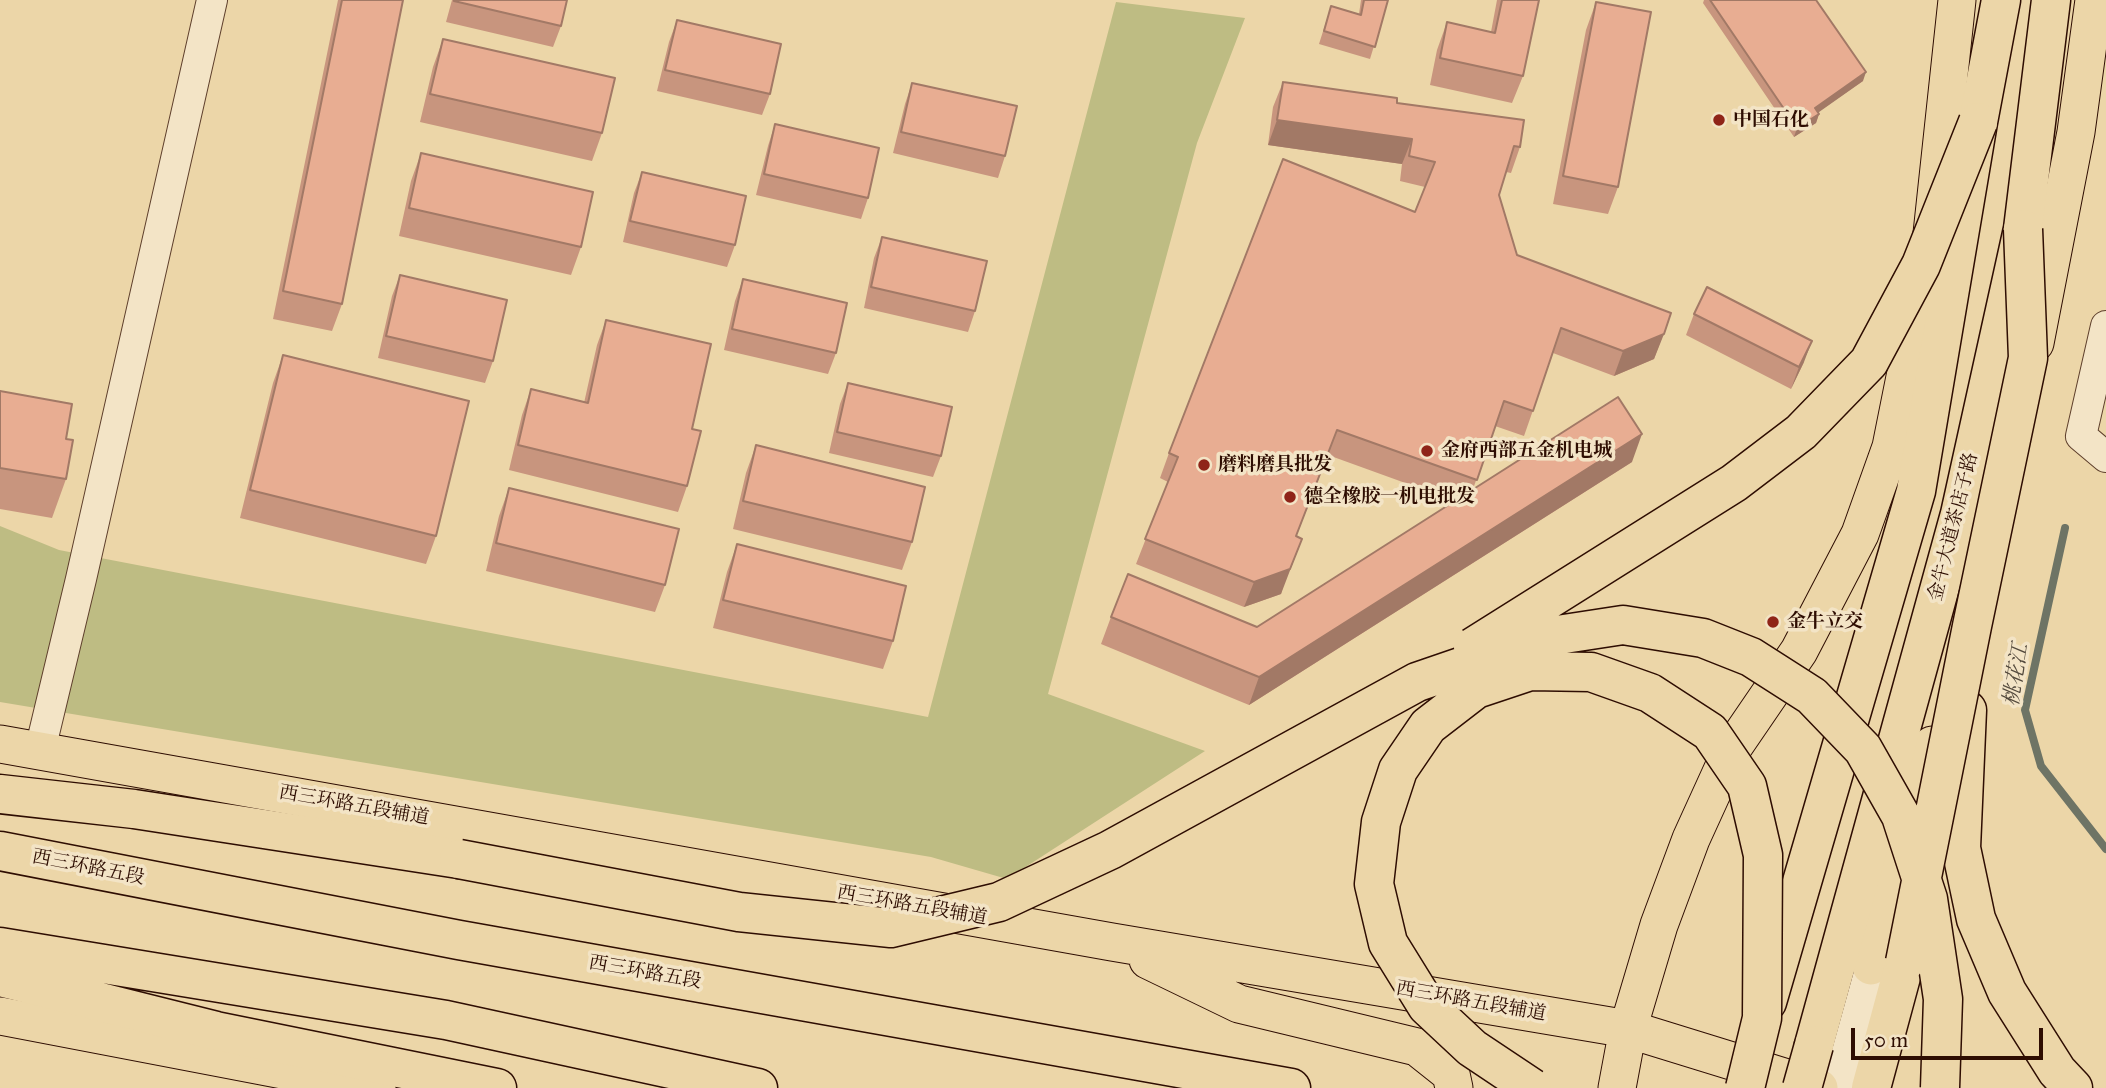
<!DOCTYPE html>
<meta charset="utf-8">
<style>
body{margin:0}
#map{position:relative;width:2106px;height:1088px;overflow:hidden;background:#ecd6a8;font-family:"IM FELL Great Primer",serif}
canvas{display:block}
.scale{position:absolute;left:1851px;top:1028px;width:192px;height:32px;box-sizing:border-box;border:4px solid #2e0d02;border-top:0;padding-left:9px;font-size:21px;line-height:24px;white-space:nowrap;color:#2e0d02;-webkit-text-stroke:5px #f3e4c6;paint-order:stroke}
</style>
<div id="map">
<canvas width="2106" height="1088"></canvas>
<div class="scale">50 m</div>
</div>
<script>
const g = document.querySelector('canvas').getContext('2d');
g.lineJoin = 'round';
function fillPath(path, color) { g.fillStyle = color; g.fill(path, 'evenodd'); }
const poly = rows => new Path2D(rows.map(r => 'M' + r).join(''));
function strokePath(path, color, width, dash) { g.strokeStyle = color; g.lineWidth = width; g.lineCap = dash ? 'butt' : 'round'; g.setLineDash(dash || []); g.stroke(path); }
function drawText(font, color, halo, rows, align = 'center') {
  g.font = font + ' "IM FELL Great Primer","Noto Serif SC",serif'; g.lineWidth = 7; g.setLineDash([]); g.textBaseline = 'middle'; g.strokeStyle = halo; g.fillStyle = color; for (const [text, x, y, turn = 0] of rows) {
    g.save(); g.translate(x, y); g.rotate((+turn || 0) * Math.PI / 180); g.textAlign = isNaN(turn) ? turn : align; if (halo) g.strokeText(text, 0, 0); g.fillText(text, 0, 0); g.restore();
  }
}
const green = poly([
 [1116,2,1245,18,1197,143,1048,694,1205,751,1007,879,931,857,0,702,0,526,59,550,928,717]
]);
const stream = poly([
 [2065,528,2025,710,2041,766,2106,849]
]);
const minor = poly([
 [2106,326,2081,436,2106,457],
 [40,750,81,579,212,0],
 [1837,1088,1871,966]
]);
const major = poly([
 [2035,343,2076,132,2094,0],
 [0,744,1112,942,1628,1029,1819,1088],
 [1148,960,1239,1004,1417,1047,1451,1074,1454,1088],
 [1871,966,1932,745],
 [0,1016,377,1088],
 [1617,1088,1628,1029,1659,925,1691,839,1732,749,1799,651,1860,534,1891,447,1930,252,1957,0]
]);
const highway = poly([
 [1967,710,1961,848,1976,919,2007,992,2057,1071,2073,1088],
 [0,794,134,809,459,859],
 [0,851,459,940,1291,1088],
 [0,947,446,1020,758,1088],
 [0,977,216,1031,497,1088],
 [1767,1002,1916,491,1978,122,2001,0],
 [1814,1045,1960,514,2023,229,2051,0],
 [1871,1088,1905,962]
]);
const highwayBridge = poly([
 [1473,647,1734,483,1801,432,1869,362,1921,265,1978,122],
 [459,859,739,912,891,928,999,902,1110,850,1417,682,1551,636,1623,625,1703,638,1751,657,1812,696,1863,749,1901,816,1928,899,1943,999,1940,1088],
 [1905,962,1972,626,2028,358,2023,229],
 [1532,1088,1472,1048,1427,1006,1388,943,1374,884,1381,822,1398,770,1428,726,1476,689,1530,671,1591,672,1650,693,1710,732,1747,786,1763,855,1762,1018,1745,1088],
 [1802,1088,1814,1045]
]);
const wall = poly([
 [338,0,403,0,342,304,332,331,273,319],
 [452,0,567,0,561,26,553,47,446,22],
 [1361,0,1388,0,1370,59,1319,44,1331,6,1359,14],
 [1497,0,1539,0,1523,76,1512,103,1430,85,1437,50,1447,22,1491,32],
 [1704,0,1816,0,1863,81,1818,112,1819,114,1816,123,1794,137,1703,3],
 [1596,2,1618,187,1608,214,1553,204,1586,30],
 [677,20,770,94,762,115,657,91,669,42],
 [443,39,602,133,592,161,420,122,433,67],
 [1283,82,1397,103,1520,147,1511,173,1506,172,1499,195,1517,255,1671,313,1654,359,1614,376,1553,353,1524,436,1495,426,1473,489,1632,462,1249,705,1101,644,1111,617,1257,627,1455,501,1328,455,1296,537,1281,594,1244,607,1136,564,1168,482,1160,478,1169,453,1415,212,1425,187,1400,181,1402,164,1268,145,1273,107],
 [912,83,1005,156,998,178,893,153,905,104],
 [775,124,868,198,861,219,756,195,768,146],
 [421,153,581,247,571,275,399,236,411,181],
 [642,172,735,245,727,267,623,242,634,193],
 [882,237,975,311,968,332,864,308,874,258],
 [400,275,493,361,485,383,378,358,392,296],
 [743,279,836,353,828,374,724,350,735,301],
 [1694,314,1804,362,1791,389,1686,335],
 [606,320,692,429,687,486,678,512,509,470,522,415,531,389,584,403,597,345],
 [283,355,436,536,426,564,240,518,273,383],
 [848,383,941,456,933,477,829,453,840,404],
 [0,391,66,439,66,479,52,518,0,509],
 [756,445,912,542,902,570,733,529,746,473],
 [509,488,665,585,655,612,486,571,499,516],
 [737,544,893,641,883,669,713,628,727,572]
]);
const shadedWall = poly([
 [1866,72,1863,81,1812,117,1815,108],
 [1819,114,1816,123,1794,137,1797,128],
 [1277,120,1412,139,1402,164,1268,145],
 [1664,334,1654,359,1614,376,1623,351],
 [1812,341,1804,362,1791,389,1799,367],
 [1642,434,1632,462,1249,705,1259,677],
 [1302,539,1281,594,1244,607,1254,582]
]);
const building = poly([
 [342,0,403,0,342,304,283,291,342,0],
 [454,0,567,0,561,26,454,1,454,0],
 [1364,0,1388,0,1375,47,1324,31,1331,6,1361,15,1364,0],
 [1502,0,1539,0,1523,76,1440,58,1447,22,1495,33,1502,0],
 [1710,0,1816,0,1866,72,1815,108,1819,114,1797,128,1710,0],
 [1596,2,1651,12,1618,187,1563,176,1596,2],
 [677,20,781,44,770,94,665,70,677,20],
 [443,39,615,78,602,133,430,94,443,39],
 [1283,82,1397,98,1397,103,1524,120,1520,147,1514,146,1499,195,1517,255,1671,313,1664,334,1623,351,1561,328,1533,411,1504,401,1477,480,1337,430,1296,536,1302,539,1290,569,1254,582,1145,539,1178,457,1169,453,1283,159,1415,212,1435,162,1409,156,1412,139,1277,120,1283,82],
 [912,83,1017,106,1005,156,901,132,912,83],
 [775,124,879,148,868,198,764,174,775,124],
 [421,153,593,192,581,247,409,208,421,153],
 [642,172,746,196,735,245,630,221,642,172],
 [882,237,987,261,975,311,871,287,882,237],
 [400,275,507,300,493,361,386,336,400,275],
 [743,279,847,303,836,353,732,329,743,279],
 [1707,287,1812,341,1799,367,1694,314,1707,287],
 [606,320,711,344,692,429,701,431,687,486,518,445,531,389,588,403,606,320],
 [283,355,469,401,436,536,250,490,283,355],
 [848,383,952,407,941,456,837,432,848,383],
 [0,391,72,404,66,439,73,440,66,479,0,468,0,391],
 [1618,397,1642,434,1259,677,1111,617,1128,574,1257,627,1618,397],
 [756,445,925,487,912,542,743,501,756,445],
 [509,488,679,529,665,585,496,543,509,488],
 [737,544,906,586,893,641,723,600,737,544]
]);
const markers = [
 [1719,120,7,"#8f2418"],
 [1427,451,7,"#8f2418"],
 [1204,465,7,"#8f2418"],
 [1290,497,7,"#8f2418"],
 [1773,622,7,"#8f2418"]
];
const poiNames = [
 ["中国石化",1733,120],
 ["金府西部五金机电城",1441,451],
 ["磨料磨具批发",1218,465],
 ["德全橡胶一机电批发",1304,497],
 ["金牛立交",1787,622]
];
const streetNames = [
 ["金牛大道茶店子路",1954,527,-76],
 ["西三环路五段辅道",354,806,10],
 ["西三环路五段",88,868,11],
 ["西三环路五段辅道",912,906,10],
 ["西三环路五段",645,973,10],
 ["西三环路五段辅道",1471,1002,10]
];
const waterNames = [
 ["桃花江",2017,675,-81]
];
fillPath(green, '#bebc83');
strokePath(stream, '#6e7465', 8);
strokePath(minor, '#5e3f2c', 32);
strokePath(major, '#2e0d02', 39);
strokePath(highway, '#2e0d02', 41);
strokePath(minor, '#f3e4c6', 30);
strokePath(major, '#ecd6a8', 37);
strokePath(highway, '#ecd6a8', 38);
strokePath(highwayBridge, '#2e0d02', 41, []);
strokePath(highwayBridge, '#ecd6a8', 38);
fillPath(wall, '#c8957e');
fillPath(shadedWall, '#a27966');
fillPath(building, '#e8ad92');
strokePath(building, '#a27966', 2);
for (const [x, y, r, color] of markers) { const dot = new Path2D(); dot.arc(x, y, r, 0, 2 * Math.PI); g.fillStyle = color; g.fill(dot); strokePath(dot, '#f3e4c6', 2.5); }
drawText('bold 19px', '#2e0d02', '#f3e4c6', poiNames, 'left');
drawText('19px', '#2e0d02', '#f3e4c6', streetNames);
drawText('italic 21px', '#53493c', '#f3e4c6', waterNames);
</script>
